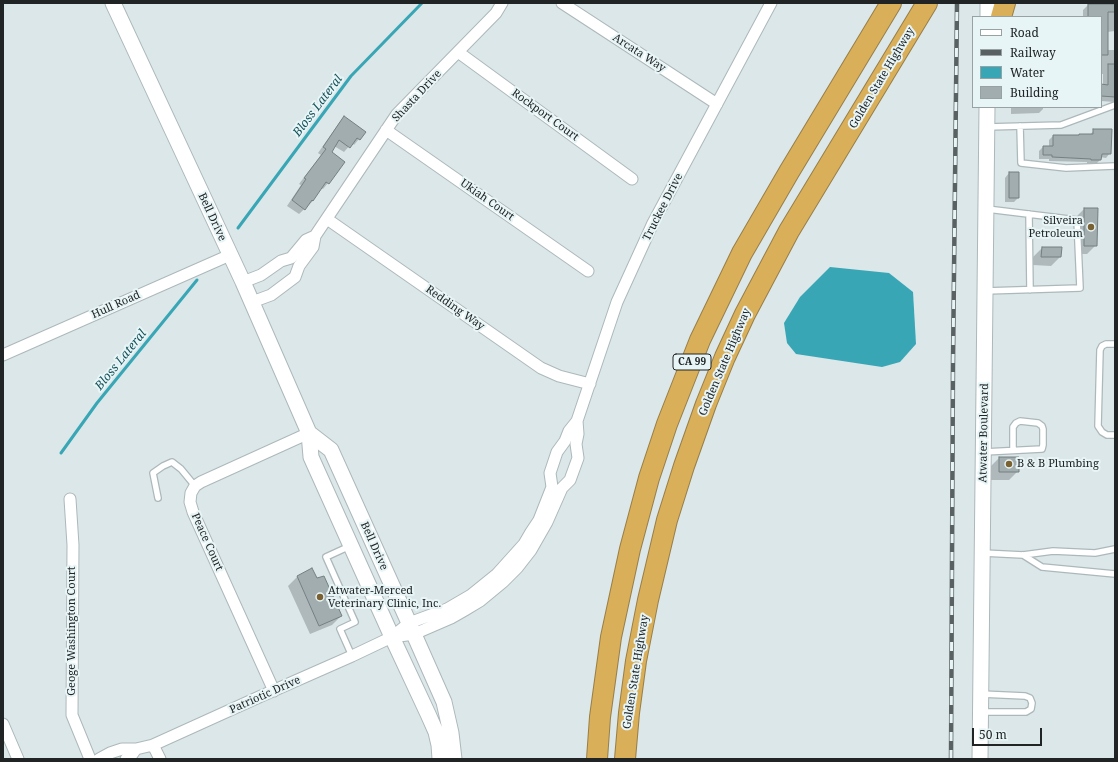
<!DOCTYPE html>
<style>
body{margin:0}
#map{position:relative;width:1118px;height:762px;overflow:hidden;background:#dbe7e9;font-family:"Noto Serif",serif}
canvas{display:block}
.frame{position:absolute;inset:0;border:4px solid #202425;pointer-events:none}
.legend{position:absolute;left:972px;top:16px;width:130px;height:92px;box-sizing:border-box;background:#e8f5f7;border:1px solid #98a1a3;margin:0;padding:5px 7px;list-style:none;font-size:12px;color:#202425}
.legend li{display:flex;align-items:center;gap:8px;height:20px}
.legend b{width:20px;border:1px solid #98a1a3}
.scale{position:absolute;left:972px;top:728px;width:70px;height:18px;box-sizing:border-box;border:2px solid #202425;border-top:0;padding-left:5px;font-size:12px;line-height:14px;white-space:nowrap;color:#202425;-webkit-text-stroke:3px #e8f5f7;paint-order:stroke}
</style>
<div id="map">
<canvas width="1118" height="762"></canvas>
<div class="frame"></div>
<ul class="legend">
<li><b style="height:5px;background:#fff"></b>Road</li>
<li><b style="height:5px;background:#5a6162"></b>Railway</li>
<li><b style="height:11px;background:#38a6b5"></b>Water</li>
<li><b style="height:11px;background:#a1adaf"></b>Building</li>
</ul>
<div class="scale">50 m</div>
</div>
<script>
const g = document.querySelector('canvas').getContext('2d');
g.lineJoin = 'round';
function fillPath(path, color) { g.fillStyle = color; g.fill(path, 'evenodd'); }
const poly = rows => new Path2D(rows.map(r => 'M' + r).join(''));
function strokePath(path, color, width, dash) { g.strokeStyle = color; g.lineWidth = width; g.lineCap = dash ? 'butt' : 'round'; g.setLineDash(dash || []); g.stroke(path); }
function drawText(font, color, halo, rows, align = 'center') {
  g.font = font + ' "Noto Serif",serif'; g.lineWidth = 4; g.setLineDash([]); g.textBaseline = 'middle'; g.strokeStyle = halo; g.fillStyle = color; for (const [text, x, y, turn = 0] of rows) {
    g.save(); g.translate(x, y); g.rotate((+turn || 0) * Math.PI / 180); g.textAlign = isNaN(turn) ? turn : align; if (halo) g.strokeText(text, 0, 0); g.fillText(text, 0, 0); g.restore();
  }
}
const water = poly([
 [830,267,889,273,913,292,916,344,900,362,882,367,796,354,787,343,784,323,800,297]
]);
const shadow = poly([
 [1109,3,1115,3,1115,31,1107,32,1107,50,1115,50,1115,101,1114,102,1101,101,1101,85,1103,86,1103,74,1101,74,1101,17,1083,17,1083,10,1088,5,1107,5],
 [1011,107,1043,107,1043,109,1039,113,1011,114],
 [344,118,359,139,354,145,352,143,344,152,334,146,330,152,328,183,323,189,321,188,313,201,299,214,287,206,301,185,299,184,321,155,318,153,339,123],
 [1094,130,1110,153,1106,158,1100,157,1100,160,1096,164,1087,164,1087,162,1049,161,1049,159,1039,159,1039,151,1043,147,1049,147,1049,140,1053,136,1090,135],
 [1009,173,1018,198,1014,202,1005,202,1005,178],
 [1084,209,1096,245,1087,254,1075,254,1075,218],
 [1042,248,1060,257,1051,266,1033,265,1033,257],
 [999,458,1018,471,1009,480,990,480,990,467],
 [312,570,341,616,332,625,310,634,288,586,297,577]
]);
const stream = poly([
 [238,228,351,76,422,3],
 [61,453,97,403,197,280]
]);
const building = poly([
 [1088,4,1115,4,1115,12,1108,12,1108,55,1101,55,1101,17,1088,17,1088,4],
 [1108,64,1115,64,1115,97,1101,96,1101,84,1108,85,1108,64],
 [344,116,366,132,360,140,357,138,350,148,339,140,332,152,345,162,329,184,326,182,313,201,312,200,305,210,292,200,306,179,304,178,326,149,323,147,344,116],
 [1093,129,1112,129,1111,154,1102,154,1101,160,1091,160,1091,159,1052,157,1052,155,1043,155,1043,146,1053,146,1053,135,1079,135,1079,134,1093,134,1093,129],
 [1009,172,1019,172,1019,198,1009,198,1009,172],
 [1084,208,1098,208,1097,246,1084,246,1084,208],
 [1042,247,1062,247,1061,257,1041,257,1042,247],
 [999,457,1019,457,1019,472,999,472,999,457],
 [312,568,317,578,324,576,342,616,319,626,297,576,312,568]
]);
const lane = poly([
 [1020,126,1021,163,1066,168,1115,166],
 [987,127,1061,125,1115,105],
 [1029,214,1030,290],
 [985,291,1080,288,1077,220,987,209],
 [1115,344,1106,344,1102,346,1100,350,1098,426,1102,432,1107,435,1115,435],
 [984,452,1042,449,1043,445,1043,429,1042,426,1038,423,1020,421,1016,423,1013,427,1013,450],
 [158,498,153,473,163,466,172,462,181,469,195,486],
 [350,546,326,557,355,622,340,629,352,656],
 [983,553,1023,555,1053,551,1095,553,1115,549],
 [1023,555,1042,567,1115,574],
 [981,694,1025,696,1030,698,1032,703,1031,709,1026,712,982,712]
]);
const street = poly([
 [562,3,717,104],
 [458,52,632,179],
 [386,130,588,271],
 [327,219,541,368,559,376,590,384],
 [243,282,261,275,281,261,291,258,306,240,315,236],
 [252,302,271,295,295,277,299,266,313,247,315,236,397,114,496,13,502,3],
 [3,355,230,255],
 [70,499,73,545,72,715,90,759],
 [392,637,414,634,451,618,465,610,480,601,503,582,517,568,531,550,547,522,562,488,570,480,578,458,576,444,578,434,577,421,617,302,653,223,771,3],
 [274,691,193,512,190,502,191,493,195,486,201,482,309,433],
 [3,724,18,759],
 [153,745,160,759],
 [99,759,110,753,122,749,136,749,153,745,259,697,352,656,392,637,409,623,447,609,471,595,497,574,524,544,531,532,539,520,552,487,550,473,557,452,565,441,569,431,577,421],
 [126,759,131,756,136,749]
]);
const secondary = poly([
 [113,3,243,282,309,433,311,457,392,637,428,714,436,732,439,745,440,759],
 [988,17,988,3],
 [309,433,331,450,409,623,444,702,451,733,454,759],
 [980,759,987,107]
]);
const highway = poly([
 [1001,17,1005,3],
 [597,759,600,717,611,637,630,549,649,478,667,424,700,340,742,253,789,172,891,3],
 [625,759,629,713,636,661,648,600,667,520,684,466,706,404,725,357,745,314,789,231,927,3]
]);
const rail = poly([
 [951,759,953,362,957,3]
]);
const markers = [
 [1091,227,4,"#796131"],
 [1009,464,4,"#796131"],
 [320,597,4,"#796131"]
];
const shields = [
 [692,362,38]
];
const shieldNames = [
 ["CA 99",692,362]
];
const streetNames = [
 ["Arcata Way",639,53,33],
 ["Golden State Highway",882,78,-59],
 ["Shasta Drive",417,96,-47],
 ["Rockport Court",545,115,36],
 ["Ukiah Court",487,200,35],
 ["Truckee Drive",663,207,-63],
 ["Bell Drive",212,217,65],
 ["Hull Road",116,305,-24],
 ["Redding Way",455,308,35],
 ["Golden State Highway",725,362,-67],
 ["Atwater Boulevard",984,433,-89],
 ["Peace Court",207,542,66],
 ["Bell Drive",374,546,66],
 ["Geoge Washington Court",72,631,-90],
 ["Golden State Highway",636,672,-81],
 ["Patriotic Drive",265,695,-24]
];
const poiNames = [
 ["Silveira",1083,221,"right"],
 ["Petroleum",1083,234,"right"],
 ["B & B Plumbing",1017,464],
 ["Atwater-Merced",328,591],
 ["Veterinary Clinic, Inc.",328,604]
];
const waterNames = [
 ["Bloss Lateral",318,106,-53],
 ["Bloss Lateral",121,360,-51]
];
fillPath(water, '#38a6b5');
fillPath(shadow, '#0003');
strokePath(stream, '#38a6b5', 3);
fillPath(building, '#a1adaf');
strokePath(building, '#747f81', 1);
strokePath(lane, '#adb8ba', 8);
strokePath(street, '#adb8ba', 13);
strokePath(secondary, '#adb8ba', 17);
strokePath(highway, '#987e47', 22);
strokePath(lane, '#fff', 5.5);
strokePath(street, '#fff', 11);
strokePath(secondary, '#fff', 15);
strokePath(highway, '#d9af59', 20);
strokePath(rail, '#5a6162', 4.5);
strokePath(rail, '#e8f5f7', 3, [9]);
for (const [x, y, r, color] of markers) { const dot = new Path2D(); dot.arc(x, y, r, 0, 2 * Math.PI); g.fillStyle = color; g.fill(dot); strokePath(dot, '#e8f5f7', 1.5); }
for (const [x, y, w] of shields) { const box = new Path2D(); box.roundRect(x - w / 2, y - 8, w, 16, 3); g.fillStyle = '#e8f5f7'; g.fill(box); strokePath(box, '#202425', 1); }
drawText('bold 10px', '#202425', null, shieldNames);
drawText('11px', '#202425', '#e8f5f7', streetNames);
drawText('11px', '#202425', '#e8f5f7', poiNames, 'left');
drawText('italic 12px', '#14525a', '#e8f5f7', waterNames);
</script>
